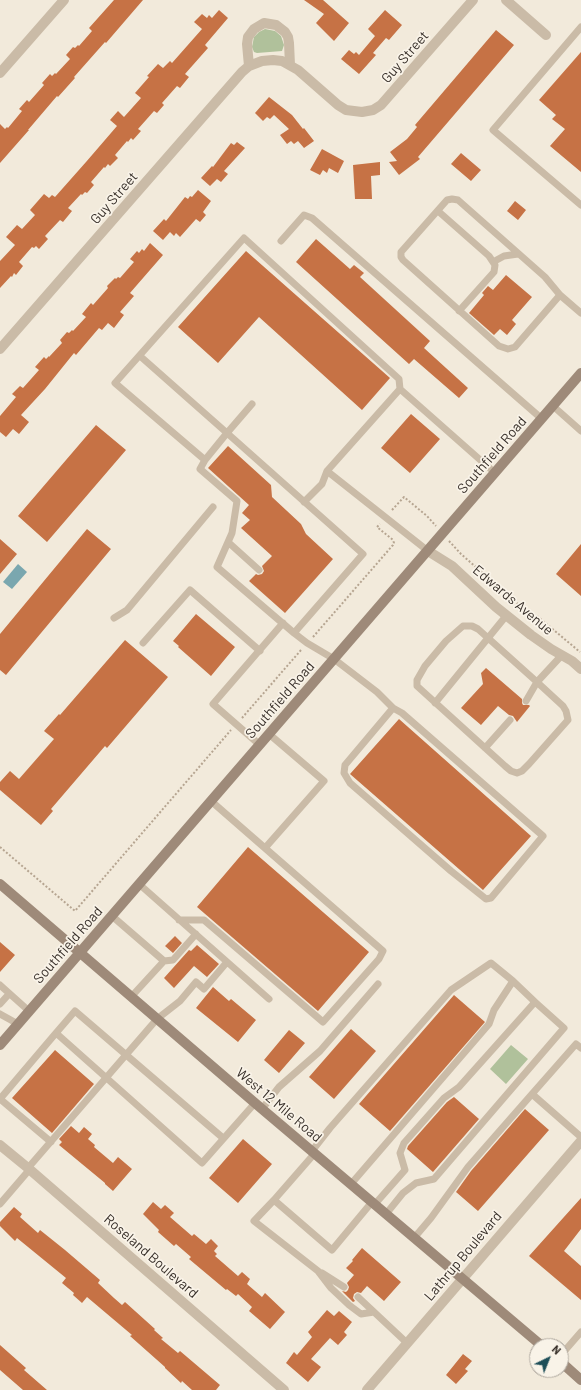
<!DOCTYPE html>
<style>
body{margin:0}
#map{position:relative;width:581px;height:1390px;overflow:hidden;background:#f2eadb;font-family:Barlow,sans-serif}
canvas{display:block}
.north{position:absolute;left:529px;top:1338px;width:40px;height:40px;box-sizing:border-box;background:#f9f3e8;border:1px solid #aba49b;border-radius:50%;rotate:43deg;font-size:11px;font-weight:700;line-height:16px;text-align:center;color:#362e28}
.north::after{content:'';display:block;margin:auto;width:14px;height:18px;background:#1d4e58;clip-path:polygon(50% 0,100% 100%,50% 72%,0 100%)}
</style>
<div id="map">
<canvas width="581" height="1390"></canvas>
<div class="north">N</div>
</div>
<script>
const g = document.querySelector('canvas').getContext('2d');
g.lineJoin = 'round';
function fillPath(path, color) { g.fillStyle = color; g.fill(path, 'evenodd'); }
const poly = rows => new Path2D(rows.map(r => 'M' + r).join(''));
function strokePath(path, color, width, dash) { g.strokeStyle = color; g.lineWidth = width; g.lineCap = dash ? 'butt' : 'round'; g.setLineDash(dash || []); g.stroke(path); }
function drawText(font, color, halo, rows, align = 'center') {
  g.font = font + ' Barlow,sans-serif'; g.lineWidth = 3.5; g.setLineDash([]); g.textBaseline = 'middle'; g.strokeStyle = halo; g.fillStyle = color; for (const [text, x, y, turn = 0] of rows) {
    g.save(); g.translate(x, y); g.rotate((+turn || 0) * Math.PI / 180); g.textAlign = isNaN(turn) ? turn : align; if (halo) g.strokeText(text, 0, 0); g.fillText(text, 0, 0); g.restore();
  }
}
const green = poly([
 [265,29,275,31,281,36,284,45,282,51,257,53,254,52,252,47,254,37,259,32],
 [511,1045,528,1059,506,1084,490,1069]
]);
const water = poly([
 [18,564,27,572,12,589,3,582]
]);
const building = poly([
 [114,0,143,0,106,43,105,42,74,77,75,78,58,97,57,96,28,130,29,130,0,163,0,124,5,129,7,127,8,128,22,111,19,109,27,100,29,102,44,85,42,83,50,74,52,76,55,73,56,74,70,59,66,55,73,47,75,48,78,45,79,46,92,31,89,28],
 [304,0,323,0,349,23,334,41,316,23,324,14],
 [219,10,228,18,205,45,208,48,185,74,189,77,180,88,177,86,162,103,164,105,157,113,154,111,138,129,141,131,133,140,131,138,128,142,127,141,115,155,118,158,110,166,108,164,105,168,104,167,91,182,94,185,87,193,85,192,82,195,81,194,68,208,72,211,63,222,60,220,45,236,48,239,39,249,36,246,34,248,32,247,19,262,23,266,16,275,14,273,12,277,11,276,0,288,0,261,15,245,6,237,17,225,22,229,35,215,30,210,44,194,49,198,52,195,55,197,86,162,117,126,110,120,118,111,124,117,141,98,135,93,149,77,147,76,158,64,163,68,170,61,172,63,202,29,194,22,202,14,207,18,209,15,212,18],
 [385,10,402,25,389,40,386,38,373,53,376,55,359,74,341,59,349,50,354,54,356,52,359,55,375,36,368,29],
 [496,30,514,45,418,157,420,159,399,175,389,162,397,161,390,152,407,139,417,127,415,125],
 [581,52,581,172,550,146,565,129,552,119,556,115,539,100],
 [269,97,292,115,303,129,304,128,314,141,304,148,298,141,294,144,291,141,287,144,280,135,289,129,274,115,270,119,267,117,263,121,255,113],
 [237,142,245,148,224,171,228,174,221,182,217,179,210,186,201,178,212,166,213,167,231,143,234,145],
 [322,149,344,161,338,173,329,168,327,173,323,170,320,175,310,170],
 [461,153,481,170,471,181,451,164],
 [380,162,380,175,371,176,372,199,355,199,353,165],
 [198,190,211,201,203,212,206,215,200,222,196,219,180,237,176,233,174,236,170,232,163,240,153,231,164,219,166,221,185,197,188,199,190,196,192,197],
 [515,201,526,210,518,220,507,211],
 [316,239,350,269,354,265,364,273,360,277,430,341,424,348,468,388,459,398,414,359,409,364,296,262],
 [150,243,163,255,130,293,134,296,120,312,124,315,114,328,108,323,102,330,99,328,76,355,74,353,45,389,21,415,29,422,19,434,13,429,6,437,0,432,0,416,16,397,12,394,20,386,23,388,39,370,35,367,44,357,46,359,49,356,49,357,62,343,60,340,67,332,69,333,72,330,73,331,86,317,82,314,91,303,93,305,108,288,107,286,115,278,116,279,118,277,120,278,134,262,130,259,137,251,139,253,142,249,144,251],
 [246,251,390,378,362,410,259,317,218,363,178,327],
 [506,275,532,297,512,320,516,324,507,335,500,329,494,335,469,313,484,295,482,293,488,286,493,290],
 [411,414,440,439,410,473,381,448],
 [96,425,126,450,47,542,18,516],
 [228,446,271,485,272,497,301,524,306,534,333,559,285,613,249,581,256,574,258,575,262,574,264,571,262,566,272,556,241,528,250,520,242,513,249,505,208,468],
 [87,529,111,549,6,675,0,670,0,634],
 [0,539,17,554,0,574],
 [581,544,581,596,556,574],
 [196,614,235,647,211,676,178,647,179,646,173,641],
 [125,640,168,677,107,748,105,746,51,809,53,811,41,825,0,790,0,782,10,771,19,779,54,739,44,731,59,714,60,715],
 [486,668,522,699,522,703,523,705,529,705,530,706,517,722,513,716,509,715,498,706,481,725,461,708,483,684,481,673],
 [399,719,531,836,483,890,350,774],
 [248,847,369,952,318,1011,197,907],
 [175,936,182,943,173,953,165,946],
 [0,942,15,955,0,972],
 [197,945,219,964,207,977,194,966,174,988,164,978,189,950,191,951],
 [213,987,229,1001,231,999,256,1020,238,1042,196,1008],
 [454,995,485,1022,390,1131,359,1104],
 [351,1029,376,1051,334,1099,309,1077],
 [289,1030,305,1043,279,1073,264,1060],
 [55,1050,94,1084,52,1133,12,1098],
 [454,1097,479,1119,433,1172,407,1149,408,1146,447,1102],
 [525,1109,549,1130,478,1211,456,1192,471,1171],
 [71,1126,79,1133,84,1127,92,1134,88,1139,95,1145,94,1147,113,1163,118,1157,132,1169,113,1191,105,1184,105,1183,59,1145,62,1142,59,1139],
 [243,1139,272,1164,238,1203,209,1178],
 [581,1198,581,1229,564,1251,581,1266,581,1300,529,1256],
 [153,1202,161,1209,165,1205,174,1213,170,1217,192,1236,194,1234,206,1244,211,1239,218,1246,214,1251,217,1254,215,1256,238,1276,242,1272,250,1279,247,1284,262,1297,265,1293,285,1312,270,1329,249,1311,252,1307,238,1294,236,1296,227,1289,226,1290,189,1259,191,1257,176,1244,174,1246,158,1232,159,1230,143,1214],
 [14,1207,22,1214,20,1217,38,1233,40,1230,65,1250,100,1280,98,1283,114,1298,122,1305,125,1302,155,1329,154,1330,163,1338,161,1339,178,1353,180,1351,220,1385,216,1390,192,1390,182,1381,181,1383,165,1368,165,1367,130,1336,132,1335,87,1297,82,1303,73,1295,74,1293,62,1283,66,1278,17,1238,15,1241,0,1226,0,1222],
 [362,1248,401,1282,384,1301,367,1286,361,1293,357,1292,354,1294,353,1298,355,1301,353,1302,342,1291,346,1292,348,1290,349,1287,347,1283,354,1275,346,1268,353,1261,352,1260],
 [327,1310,334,1316,339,1311,352,1322,344,1332,347,1335,338,1345,330,1338,311,1359,321,1367,308,1382,286,1363,294,1352,297,1355,312,1337,308,1332],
 [0,1345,26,1368,24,1370,47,1390,23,1390,0,1370],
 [463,1354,472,1361,465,1369,468,1371,456,1384,446,1375]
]);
const path = poly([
 [392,510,404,497,427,516,436,526],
 [449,541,461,554,527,612,537,616,580,652],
 [313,637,393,545,394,543,393,540,377,527,380,524],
 [242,718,301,650],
 [0,847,75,911,231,730]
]);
const lane = poly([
 [581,27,493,130,581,205],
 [438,211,489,256,495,265,494,272,459,311],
 [281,241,304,215,312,218,542,419],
 [493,262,504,256,518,254],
 [560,295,515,347,508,349,499,346,403,260,401,257,401,252,447,200,452,199,458,200,545,277,560,295,581,313],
 [140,356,227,433,252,404],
 [400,389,495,473],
 [553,406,581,431],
 [205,460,115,383,244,238,399,379,400,389,327,471,428,551],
 [304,502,322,484,327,471],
 [228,542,259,570],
 [114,618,127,610,213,507],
 [294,633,363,554,227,433,205,460,200,469,237,501,232,533,217,567,294,633,307,643,334,659,377,692,393,708,402,713,543,836,491,898,486,899,451,871,350,783,344,773,345,765,393,708],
 [143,643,190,590,260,651],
 [526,701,537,682,478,629,472,626,463,626,446,641,425,666,417,680,417,686,505,766,511,771,517,773,522,771,529,764,568,720,566,711,563,706,537,682,562,655],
 [435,703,506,616],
 [260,745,213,704,283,623],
 [485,748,510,720],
 [265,848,324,781,269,734],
 [139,884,269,999],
 [112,916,164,961,131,997],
 [179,920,204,920,323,1022,379,959,383,951,211,801],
 [164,961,173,960,196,934],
 [513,981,535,1002],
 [0,985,29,1011],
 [0,1004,9,994],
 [0,1014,18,1024],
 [56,1033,75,1011,223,1138],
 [532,1094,576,1044,581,1048],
 [0,1099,56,1033,202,1163,255,1103],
 [0,1099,51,1142],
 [262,1109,279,1087,320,1051,378,984],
 [312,1151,330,1128,451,990,491,963,513,981,494,1010,489,1024,351,1184],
 [315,1153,274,1200,332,1250,372,1202],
 [28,1168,157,1019,180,1001,196,982,204,989,227,962],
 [274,1200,254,1221,318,1271,331,1288,349,1305,361,1314,374,1312,407,1343],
 [0,1204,30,1169],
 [375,1204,405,1170,400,1153,404,1143,444,1098,459,1087,535,1002,564,1028,434,1179,416,1183,403,1193,386,1214],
 [414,1238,431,1218,468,1167,532,1094,581,1137],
 [322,1273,344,1287],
 [358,1297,374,1312],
 [561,1355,581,1332]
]);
const street = poly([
 [506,0,546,35],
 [249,66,247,44,248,37,254,29,264,23,276,25,285,32,288,37,289,43,290,65],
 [0,73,64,0],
 [0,349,242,72,249,66,262,61,273,60,282,61,298,70,338,105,346,110,362,112,373,110,381,105,473,0],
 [428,551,452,566,496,607,531,635,551,649,572,661,581,669],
 [0,1145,28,1168,284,1390],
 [367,1390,581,1141]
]);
const secondary = poly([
 [0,884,262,1109,542,1346],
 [0,1045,581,373],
 [561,1362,581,1380]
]);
const streetNames = [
 ["Guy Street",405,57,-49],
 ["Guy Street",114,198,-49],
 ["Southfield Road",492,455,-49],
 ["Edwards Avenue",513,600,40],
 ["Southfield Road",280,700,-49],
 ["Southfield Road",68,945,-49],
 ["West 12 Mile Road",279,1105,40],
 ["Roseland Boulevard",151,1256,41],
 ["Lathrup Boulevard",463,1256,-50]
];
fillPath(green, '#b0c19b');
fillPath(water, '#7aa7af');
fillPath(building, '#c67245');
strokePath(path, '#b6a591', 2, [2, 2]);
strokePath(lane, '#cabba7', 7);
strokePath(street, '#cabba7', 10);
strokePath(secondary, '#9e8a79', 10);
drawText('14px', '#362e28', '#f9f3e8', streetNames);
</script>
